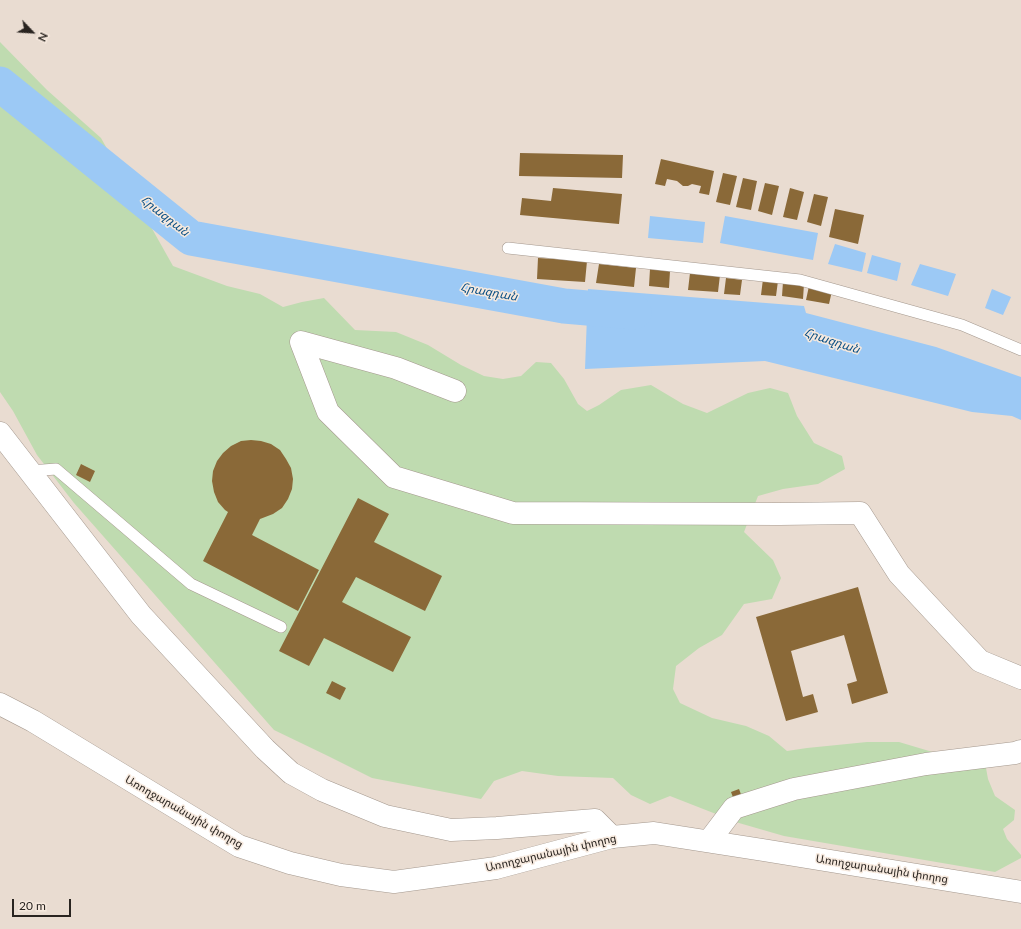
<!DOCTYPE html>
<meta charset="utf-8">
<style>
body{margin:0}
#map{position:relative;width:1021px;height:929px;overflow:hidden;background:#e9dcd1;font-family:Lato,sans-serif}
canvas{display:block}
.north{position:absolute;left:12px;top:12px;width:40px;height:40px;-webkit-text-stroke:3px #f6e9de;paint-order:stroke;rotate:115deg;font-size:11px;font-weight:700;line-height:16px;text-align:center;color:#292420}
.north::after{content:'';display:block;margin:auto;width:14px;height:18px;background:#292420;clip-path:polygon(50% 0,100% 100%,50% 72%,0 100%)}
.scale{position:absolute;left:12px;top:899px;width:59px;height:18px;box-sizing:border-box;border:2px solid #292420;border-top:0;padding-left:5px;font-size:12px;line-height:14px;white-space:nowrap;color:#292420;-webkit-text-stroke:3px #f6e9de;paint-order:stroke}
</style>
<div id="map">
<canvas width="1021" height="929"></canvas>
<div class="north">N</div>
<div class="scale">20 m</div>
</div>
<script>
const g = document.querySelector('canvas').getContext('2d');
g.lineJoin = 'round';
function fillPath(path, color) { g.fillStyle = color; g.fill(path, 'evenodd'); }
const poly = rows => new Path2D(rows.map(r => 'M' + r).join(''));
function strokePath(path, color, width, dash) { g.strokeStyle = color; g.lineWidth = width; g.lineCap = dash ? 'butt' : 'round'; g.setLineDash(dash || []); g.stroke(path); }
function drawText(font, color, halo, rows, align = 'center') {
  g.font = font + ' Lato,"Noto Sans Armenian",sans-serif'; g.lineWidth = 3; g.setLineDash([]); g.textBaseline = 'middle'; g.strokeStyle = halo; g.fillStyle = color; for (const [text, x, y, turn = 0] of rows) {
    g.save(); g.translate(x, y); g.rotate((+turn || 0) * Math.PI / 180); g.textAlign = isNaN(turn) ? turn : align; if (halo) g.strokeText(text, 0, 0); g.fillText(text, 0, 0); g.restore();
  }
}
const green = poly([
 [0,42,47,90,101,138,173,266,227,286,260,294,283,307,302,302,324,298,355,330,396,332,428,345,461,365,484,376,503,379,521,376,536,362,551,363,564,379,578,404,587,411,599,405,621,390,651,385,683,404,707,413,748,393,770,388,788,393,797,416,814,443,842,456,845,469,818,484,783,489,758,496,744,532,773,560,781,578,772,599,744,604,722,635,699,648,676,666,673,689,680,703,712,718,746,726,769,736,787,751,807,748,867,742,899,742,986,768,988,779,995,796,1015,810,1014,820,1003,829,1007,839,1021,855,1021,858,995,872,784,836,739,823,670,796,650,804,631,795,613,778,558,776,522,771,494,781,481,799,372,778,328,756,274,730,74,503,37,455,13,411,0,392]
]);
const water = poly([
 [650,216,705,222,703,243,648,238],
 [725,216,818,233,813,260,720,243],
 [835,244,866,253,862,272,828,264],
 [872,255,901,263,897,281,867,273],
 [920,264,956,274,948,296,911,285],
 [588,289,804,306,806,313,936,347,1021,377,1021,420,1012,416,972,412,765,361,585,369],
 [992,289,1011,297,1003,315,985,308]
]);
const river = poly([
 [0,84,191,238,564,306,634,312]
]);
const building = poly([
 [520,153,623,155,622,178,519,176],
 [661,159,714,171,709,195,699,193,701,186,692,184,688,186,683,186,677,181,667,179,665,186,655,184],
 [723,173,737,176,730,205,716,202],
 [743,178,757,181,751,210,736,207],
 [765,183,779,186,772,215,758,211],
 [553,188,622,194,619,224,520,215,522,198,551,201],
 [790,188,804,192,797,220,783,217],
 [814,194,828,197,821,226,807,222],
 [835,209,864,215,858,244,829,237],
 [538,258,587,261,585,282,537,279],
 [599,264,636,268,634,287,596,283],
 [650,269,670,271,669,288,649,286],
 [690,273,720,275,718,292,688,290],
 [726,278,742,280,740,295,724,294],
 [763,279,778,281,776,296,761,295],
 [783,282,804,284,803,299,782,296],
 [809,286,832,291,829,304,806,300],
 [251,440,261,441,271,444,280,450,286,459,291,468,293,479,292,489,288,499,282,508,273,514,260,519,252,535,319,570,298,611,203,561,228,512,225,510,218,502,214,492,212,481,213,471,217,461,223,453,231,446,241,441],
 [81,464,95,471,90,482,76,475],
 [358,498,389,514,374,542,442,576,425,611,356,577,342,602,411,637,393,672,324,638,309,666,279,651],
 [858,587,888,693,852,704,847,684,857,681,844,635,791,651,803,697,813,694,818,712,786,721,756,617],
 [332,681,346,688,340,700,326,693],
 [739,789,742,797,734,800,731,792]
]);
const lane = poly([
 [508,248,800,280,962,325,1021,350],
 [30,471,56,469,191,584,281,627]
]);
const street = poly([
 [455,391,396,368,301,342,328,412,394,477,513,513,779,514,860,513,899,574,980,661,1021,678],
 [0,433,141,615,265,749,291,773,322,790,385,816,451,830,497,828,595,820,612,837],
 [709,841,734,808,794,789,926,764,1015,753,1021,751]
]);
const secondary = poly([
 [0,704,33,721,239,846,290,863,341,875,394,882,496,868,612,837,654,833,763,850,1021,892]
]);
const streetNames = [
 ["Առողջարանային փողոց",184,812,30],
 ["Առողջարանային փողոց",551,853,-13],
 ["Առողջարանային փողոց",882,869,9]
];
const waterNames = [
 ["Հրազդան",165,216,38],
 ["Հրազդան",489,292,10],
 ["Հրազդան",832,341,18]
];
fillPath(green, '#bfdbb0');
fillPath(water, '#9cc9f5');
strokePath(river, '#9cc9f5', 35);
fillPath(building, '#8a6938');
strokePath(lane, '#a4988e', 12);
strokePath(street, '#a4988e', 23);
strokePath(secondary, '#a4988e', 23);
strokePath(lane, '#fff', 11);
strokePath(street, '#fff', 22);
strokePath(secondary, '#fff', 22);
drawText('11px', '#292420', '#f6e9de', streetNames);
drawText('italic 12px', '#0a4f84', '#f6e9de', waterNames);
</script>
